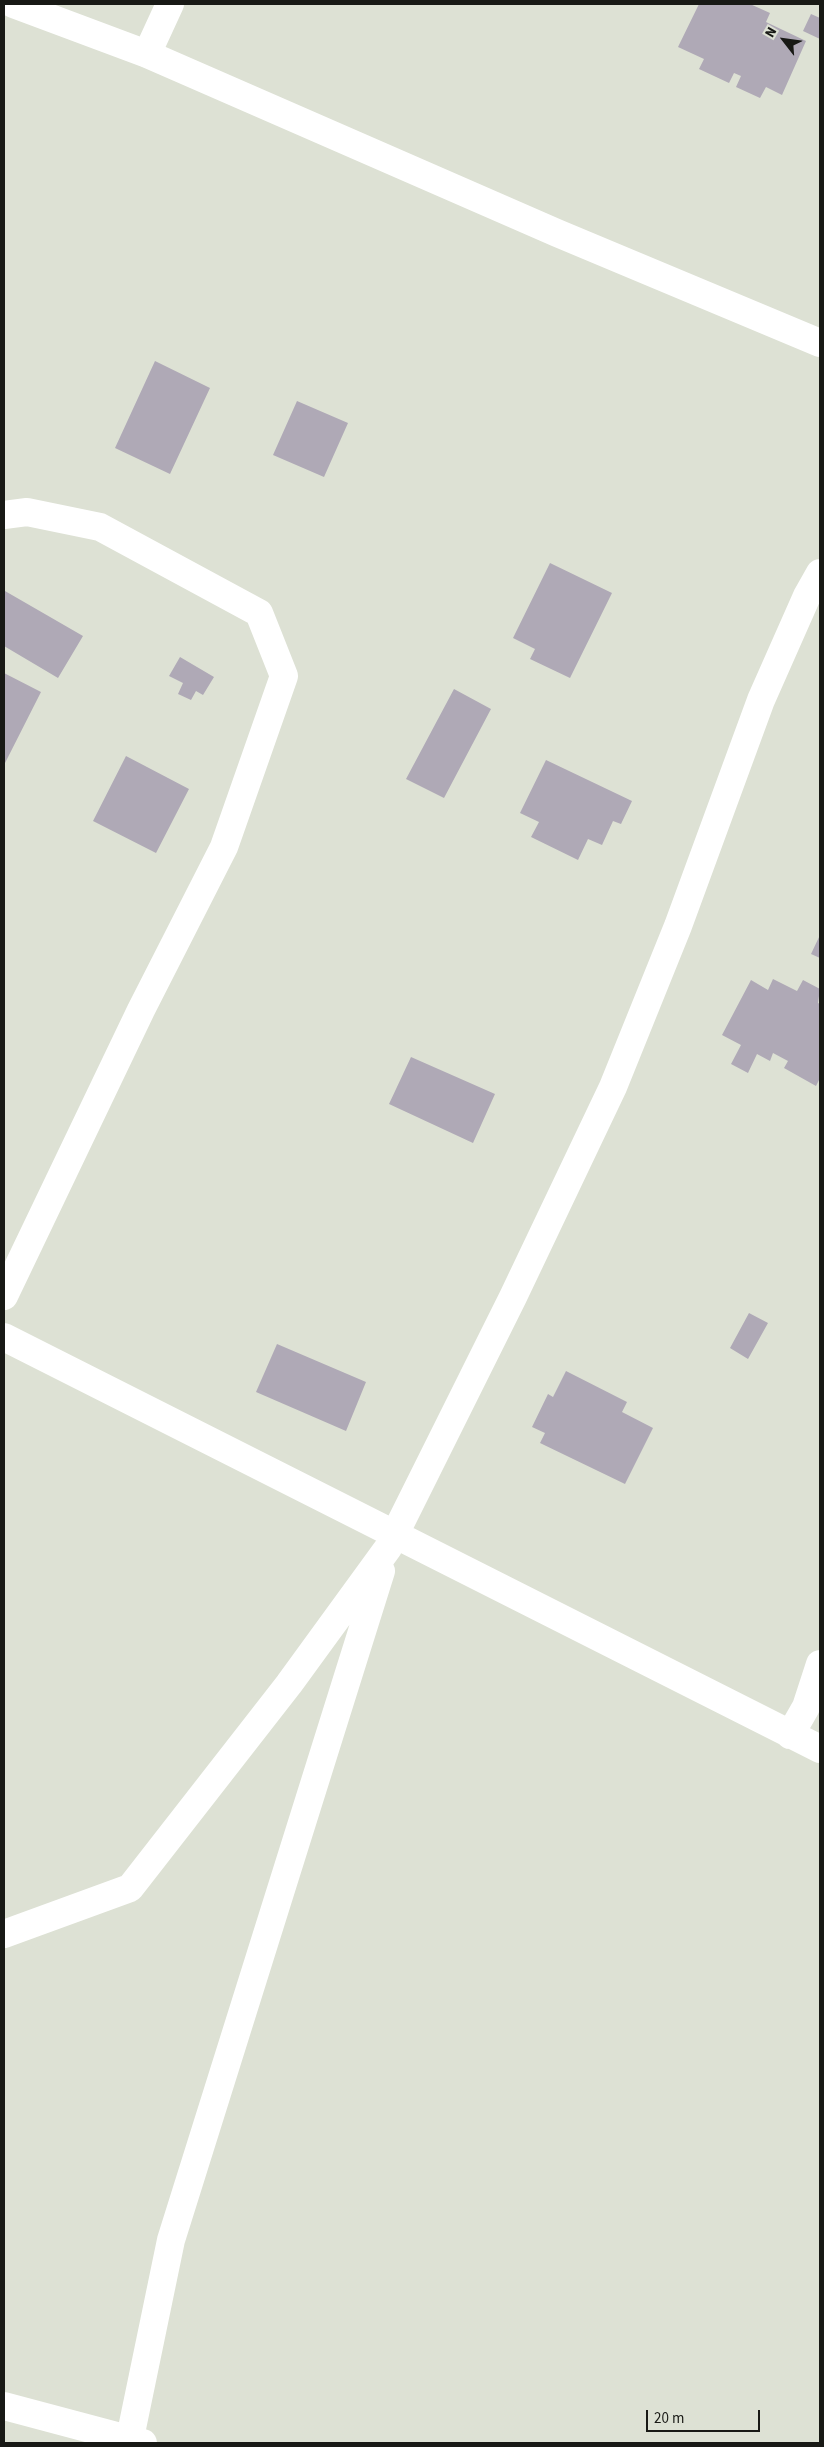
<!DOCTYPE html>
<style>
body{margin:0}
#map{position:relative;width:824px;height:2447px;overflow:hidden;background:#dde1d4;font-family:"Source Sans 3",sans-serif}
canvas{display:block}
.frame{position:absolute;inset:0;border:5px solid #181915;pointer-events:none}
.north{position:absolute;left:759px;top:15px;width:50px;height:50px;-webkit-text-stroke:4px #dde1d4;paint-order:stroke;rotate:300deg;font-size:14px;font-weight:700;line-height:20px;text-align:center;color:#181915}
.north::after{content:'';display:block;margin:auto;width:18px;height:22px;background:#181915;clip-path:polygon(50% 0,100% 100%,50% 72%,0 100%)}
.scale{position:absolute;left:646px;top:2410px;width:114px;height:22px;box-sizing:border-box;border:2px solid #181915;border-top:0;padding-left:6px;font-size:15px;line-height:18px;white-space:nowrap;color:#181915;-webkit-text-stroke:4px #dde1d4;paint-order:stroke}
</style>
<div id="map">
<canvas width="824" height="2447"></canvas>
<div class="frame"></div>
<div class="north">N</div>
<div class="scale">20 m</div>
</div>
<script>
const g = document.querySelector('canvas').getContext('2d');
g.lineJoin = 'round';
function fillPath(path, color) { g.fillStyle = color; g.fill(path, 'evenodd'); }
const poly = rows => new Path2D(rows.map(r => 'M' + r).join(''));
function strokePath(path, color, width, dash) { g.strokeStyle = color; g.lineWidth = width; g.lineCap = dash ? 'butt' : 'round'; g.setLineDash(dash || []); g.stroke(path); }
const building = poly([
 [699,4,750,4,770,13,766,22,806,41,782,95,766,87,760,98,736,87,741,76,734,73,729,83,699,69,704,59,678,47],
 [811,14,820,18,820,39,803,31],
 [155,361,210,388,170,474,115,448],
 [297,401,348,423,324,477,273,455],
 [550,563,612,593,570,678,530,659,535,649,513,638],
 [5,591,83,636,58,678,4,646],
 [180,657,214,677,203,695,196,691,191,700,178,694,183,683,169,676],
 [4,673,41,692,4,765],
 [454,689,491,709,444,798,406,779],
 [126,756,189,789,156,853,93,821],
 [546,760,632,801,621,824,613,821,602,845,588,839,578,860,531,837,539,822,520,813],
 [820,935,820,958,811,954],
 [773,979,797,991,803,980,820,989,818,1003,820,1004,820,1078,816,1086,784,1068,788,1061,773,1053,770,1061,757,1054,748,1073,731,1064,741,1045,722,1035,751,980,768,990],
 [411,1057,495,1094,473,1143,389,1104],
 [749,1313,768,1323,748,1359,730,1348],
 [277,1344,366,1382,346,1431,256,1392],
 [566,1371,627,1402,622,1412,653,1428,625,1484,540,1443,545,1433,532,1427,548,1394,553,1397]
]);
const minor = poly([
 [13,4,147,54,557,233,820,343],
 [147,54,170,4],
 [4,515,27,512,100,527,259,613,284,676,224,847,141,1010,4,1296],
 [4,1337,820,1749],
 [790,1735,806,1707,820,1664],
 [4,1934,130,1888,289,1684,388,1548,513,1297,613,1087,678,926,761,700,807,596,820,573],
 [4,2406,143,2443],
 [130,2438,171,2240,381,1571]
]);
fillPath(building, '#afa9b6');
strokePath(minor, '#fff', 28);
</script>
